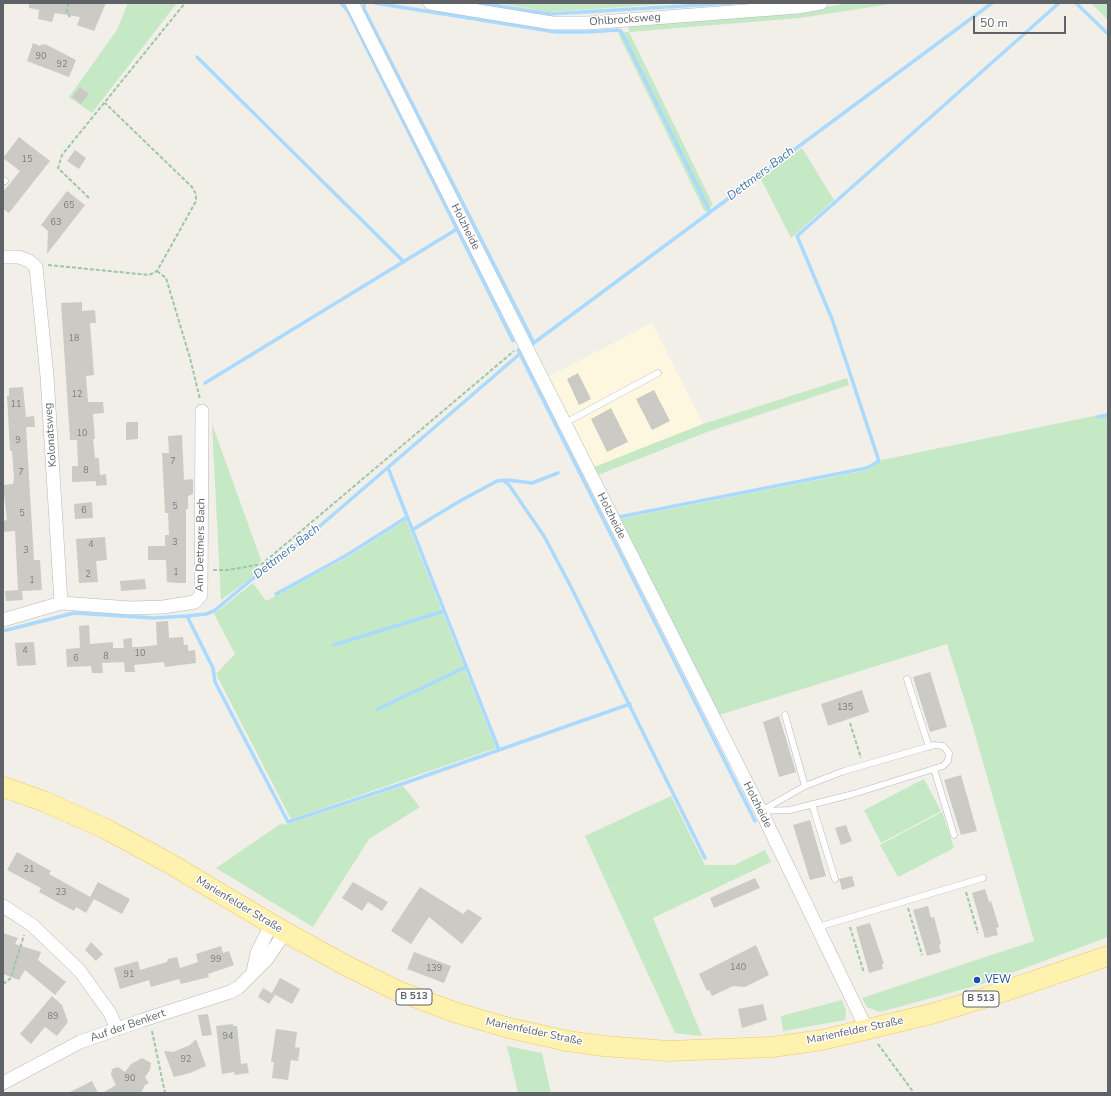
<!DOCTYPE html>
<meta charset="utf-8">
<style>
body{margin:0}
#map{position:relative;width:1111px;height:1096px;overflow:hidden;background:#f1efe8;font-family:"Nunito Sans",sans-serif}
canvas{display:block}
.frame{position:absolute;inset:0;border:4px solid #5f6368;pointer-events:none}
.scale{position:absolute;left:973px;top:16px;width:93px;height:18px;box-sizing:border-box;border:2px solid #5f6368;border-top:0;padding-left:5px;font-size:12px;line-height:14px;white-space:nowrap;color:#5f6368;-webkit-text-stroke:3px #fff;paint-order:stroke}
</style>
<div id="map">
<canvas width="1111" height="1096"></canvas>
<div class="frame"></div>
<div class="scale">50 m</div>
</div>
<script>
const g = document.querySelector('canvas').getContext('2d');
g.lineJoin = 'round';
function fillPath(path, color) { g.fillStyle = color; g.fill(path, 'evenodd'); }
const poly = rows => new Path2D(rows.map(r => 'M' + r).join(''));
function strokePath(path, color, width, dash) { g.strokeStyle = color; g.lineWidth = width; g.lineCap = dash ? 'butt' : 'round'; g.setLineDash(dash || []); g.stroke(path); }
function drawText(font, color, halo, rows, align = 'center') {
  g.font = font + ' "Nunito Sans",sans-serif'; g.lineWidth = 3; g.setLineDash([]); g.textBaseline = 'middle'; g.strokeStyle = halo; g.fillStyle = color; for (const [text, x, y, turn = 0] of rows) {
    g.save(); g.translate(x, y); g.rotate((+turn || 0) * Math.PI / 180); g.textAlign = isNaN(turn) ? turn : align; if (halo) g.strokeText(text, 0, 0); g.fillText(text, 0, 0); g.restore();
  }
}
const commercial = poly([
 [652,323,703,424,594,467,548,377]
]);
const green = poly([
 [128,3,177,3,92,113,69,97,117,30],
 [499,3,681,3,549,12],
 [851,3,897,3,800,18,629,32,713,205,705,212,618,33,629,32,628,24,825,7],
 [1091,3,1108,3,1108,20],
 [802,148,834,200,791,238,761,179],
 [847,378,849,385,707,432,598,475,594,467,703,424],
 [1108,413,1108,937,982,984,880,1012,867,1007,862,998,1034,941,973,727,947,644,719,715,620,519,868,470,882,460],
 [212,424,261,560,251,578,221,600],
 [406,520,496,748,291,819,216,674,235,654,214,614,253,583,266,601,348,557],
 [924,779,941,811,881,843,864,810],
 [403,786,420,807,369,839,313,927,216,868,282,823,285,825],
 [671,796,705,865,734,865,765,850,771,862,653,918,702,1036,675,1033,585,836],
 [942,812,954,848,898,877,880,845],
 [842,1000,846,1011,845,1020,783,1031,781,1016],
 [507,1046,542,1053,551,1093,518,1093]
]);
const stream = poly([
 [341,3,348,11,513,341],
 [364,3,364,9,534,343],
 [375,3,556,32,589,32,617,30,621,31,710,212],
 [480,3,550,14,733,3],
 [1076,3,1108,34],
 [197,57,404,262],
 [531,345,992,3],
 [518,350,755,821],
 [205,383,457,229],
 [1098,417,1108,415],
 [388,468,499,750],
 [503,480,509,485,544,536,571,587,705,858],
 [619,517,867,468,879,461,832,319,797,236,1059,3],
 [412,530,460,501,497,481,507,480,532,483,558,473],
 [276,594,347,555,407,517],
 [187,616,213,668,215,682,288,822,402,784,630,704],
 [3,631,74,613,154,618,187,616,206,614,214,611,275,560,306,538,522,352],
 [334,645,444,611],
 [378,709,466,667]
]);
const building = poly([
 [29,3,106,3,94,31,77,25,80,17,55,13,52,22,38,19,39,10,29,8],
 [33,43,40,46,42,44,47,45,76,60,69,77,27,61],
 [80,87,89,94,81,104,72,97],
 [19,137,50,161,9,213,3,209,3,192,20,171,3,158],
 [75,150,86,158,79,169,67,161],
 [67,191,85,205,47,254,48,231,41,225],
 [82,302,82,311,95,310,96,323,90,323,94,375,86,376,88,402,103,402,104,413,93,414,95,439,93,439,95,458,99,458,100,475,106,474,107,485,96,486,96,481,72,482,72,466,78,466,77,440,70,440,61,303],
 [578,373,591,399,579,405,567,379],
 [23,387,26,417,34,416,35,427,26,427,34,560,40,560,42,590,22,591,23,600,6,601,5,591,18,590,15,531,3,532,3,521,7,520,3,485,13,484,14,479,12,451,10,451,7,396,9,396,9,388],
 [654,390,670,421,652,430,636,399],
 [611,408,628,442,607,452,591,419],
 [128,422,138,422,138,439,126,440,126,423],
 [182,435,184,480,193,479,193,494,188,496,188,509,186,509,186,583,176,583,167,582,166,560,148,560,148,546,165,546,165,535,169,535,168,513,165,513,162,453,169,453,168,436],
 [92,502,93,518,75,519,74,504],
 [105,537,107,560,96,561,98,582,79,583,76,539],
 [145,579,146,589,121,591,120,581],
 [168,621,169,638,183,637,184,645,188,645,188,651,195,650,196,663,165,667,164,662,134,665,135,672,125,672,124,662,102,663,103,673,92,673,91,666,67,667,66,649,80,648,79,626,89,625,90,644,113,642,113,648,124,648,123,639,132,638,132,647,140,647,157,645,156,622],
 [34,642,36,665,17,666,15,643],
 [930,672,947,727,930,732,913,677],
 [862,690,869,712,828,726,821,704],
 [779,716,796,772,779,777,763,722],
 [961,775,977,831,961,835,944,780],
 [810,820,826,876,810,880,793,825],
 [846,825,852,841,841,845,835,828],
 [17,852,51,871,49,874,94,899,86,913,76,907,74,911,39,892,41,888,7,870],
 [852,876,855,886,842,890,839,879],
 [755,878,760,888,714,908,710,898],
 [98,882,130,899,122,914,90,897],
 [353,882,388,902,382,911,368,902,362,911,342,898],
 [420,887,463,914,468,909,482,918,462,944,429,917,411,944,391,931],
 [985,889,989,902,991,901,999,927,996,928,998,935,985,938,972,893],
 [928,906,931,918,934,917,941,944,939,945,941,952,927,956,913,910],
 [870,923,884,964,882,964,883,969,869,973,856,927],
 [3,933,18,938,15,944,41,952,38,960,66,982,55,995,25,970,19,980,3,974],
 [91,942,103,954,96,961,85,950],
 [756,945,769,975,745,987,733,986,712,996,709,990,707,991,699,974],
 [221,946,223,953,229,951,234,965,208,974,209,977,181,984,179,979,151,987,149,980,120,989,114,968,138,961,140,970,167,962,168,959,177,957,180,968,198,962,196,954],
 [414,952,451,966,444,983,407,969],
 [280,978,300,989,292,1004,272,993],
 [263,988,275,995,269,1004,258,997],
 [52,996,62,1005,68,1022,57,1036,45,1027,31,1044,20,1034],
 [763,1004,767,1020,742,1028,738,1009],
 [208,1014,212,1035,202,1036,198,1015],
 [233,1024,233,1026,237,1026,241,1064,247,1063,249,1073,235,1075,234,1072,222,1074,216,1026],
 [276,1029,297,1032,295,1047,300,1048,298,1061,291,1060,288,1080,272,1078,274,1062,271,1062],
 [196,1039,206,1066,190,1073,174,1077,164,1051,173,1052,190,1045],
 [142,1058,151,1063,150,1070,145,1077,149,1083,145,1085,141,1093,102,1093,116,1085,111,1075,112,1069,118,1067,125,1072,131,1064],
 [92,1081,98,1093,68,1093]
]);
const path = poly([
 [68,3,67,13,70,17],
 [89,198,58,168,62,155,185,3],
 [48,265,149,275,157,271,196,201,196,194,192,187,105,103],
 [157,271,166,278,190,358,200,399],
 [213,570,228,570,262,564,514,351],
 [850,723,861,758],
 [966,892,978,933],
 [908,908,922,955],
 [850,927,864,973],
 [3,984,11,978,24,935],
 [152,1031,165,1093],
 [878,1044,914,1093]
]);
const lane = poly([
 [3,180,5,181],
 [565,423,658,373],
 [907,679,929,747],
 [785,715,805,786],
 [934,745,943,746,949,753,948,761,943,766,853,794,790,810,761,811,805,786,844,771,934,745],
 [934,769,954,835],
 [812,804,835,879],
 [818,927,983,878]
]);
const street = poly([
 [352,3,761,811,867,1030],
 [430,3,552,23,588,23,798,7,821,3],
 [3,257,19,257,29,261,36,267,47,376,61,603],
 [3,620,61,603,131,608,163,607,195,602,201,595,202,411],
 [3,906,32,925,79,970,110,1013,117,1029],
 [253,972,257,953,271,925],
 [3,1083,80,1042,143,1020,230,992,239,987,267,959,285,932]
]);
const primary = poly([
 [3,787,43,801,104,828,169,863,285,932,347,966,398,991,454,1012,509,1028,567,1041,604,1046,668,1051,772,1047,822,1040,931,1014,987,997,1108,956]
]);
const markers = [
 [977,980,4,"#1a4fb4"]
];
const numberNames = [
 ["90",41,57],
 ["92",62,65],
 ["15",27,160],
 ["65",69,206],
 ["63",56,223],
 ["18",74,339],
 ["12",77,395],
 ["11",16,405],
 ["10",82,434],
 ["9",18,441],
 ["7",173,462],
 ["8",86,471],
 ["7",21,473],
 ["5",175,507],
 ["6",84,511],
 ["5",22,514],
 ["3",175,543],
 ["4",91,545],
 ["3",26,551],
 ["1",176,573],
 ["2",88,575],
 ["1",32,581],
 ["4",25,651],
 ["10",140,654],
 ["8",106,657],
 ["6",76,659],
 ["135",845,708],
 ["21",29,870],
 ["23",61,893],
 ["99",216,960],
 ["140",738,968],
 ["139",434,969],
 ["91",129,975],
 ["89",53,1017],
 ["94",228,1037],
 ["92",186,1060],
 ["90",130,1079]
];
const shields = [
 [414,997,36],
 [981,999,36]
];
const shieldNames = [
 ["B 513",414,997],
 ["B 513",981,999]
];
const streetNames = [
 ["Ohlbrocksweg",625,20,-4],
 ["Holzheide",465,227,63],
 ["Kolonatsweg",51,435,-94],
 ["Holzheide",611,516,63],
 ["Am Dettmers Bach",201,545,-89],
 ["Holzheide",757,805,63],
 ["Marienfelder Straße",239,905,31],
 ["Auf der Benkert",128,1026,-19],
 ["Marienfelder Straße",855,1031,-12],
 ["Marienfelder Straße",534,1032,12]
];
const transitNames = [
 ["VEW",985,980]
];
const waterNames = [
 ["Dettmers Bach",761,174,-37],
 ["Dettmers Bach",287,552,-38]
];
fillPath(commercial, '#fef7e0');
fillPath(green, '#c5e8c5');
strokePath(stream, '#aadaff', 3.5);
fillPath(building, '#cccac5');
strokePath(lane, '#b5b8bc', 7);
strokePath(street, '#b5b8bc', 14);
strokePath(primary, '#f2c960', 21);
strokePath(path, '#9cc7a9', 2, [4, 2]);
strokePath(lane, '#fff', 6);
strokePath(street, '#fff', 13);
strokePath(primary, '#fff2af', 20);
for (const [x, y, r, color] of markers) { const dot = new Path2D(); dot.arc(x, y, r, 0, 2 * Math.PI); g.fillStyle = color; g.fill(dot); strokePath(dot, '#fff', 1.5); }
drawText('9px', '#7a7d7f', null, numberNames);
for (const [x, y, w] of shields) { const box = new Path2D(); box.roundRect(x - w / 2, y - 8, w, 16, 3); g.fillStyle = '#fff'; g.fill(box); strokePath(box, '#5f6368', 1); }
drawText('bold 10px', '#5f6368', null, shieldNames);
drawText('11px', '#5f6368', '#fff', streetNames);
drawText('11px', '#164399', '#fff', transitNames, 'left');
drawText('italic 12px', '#4174aa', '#fff', waterNames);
</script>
